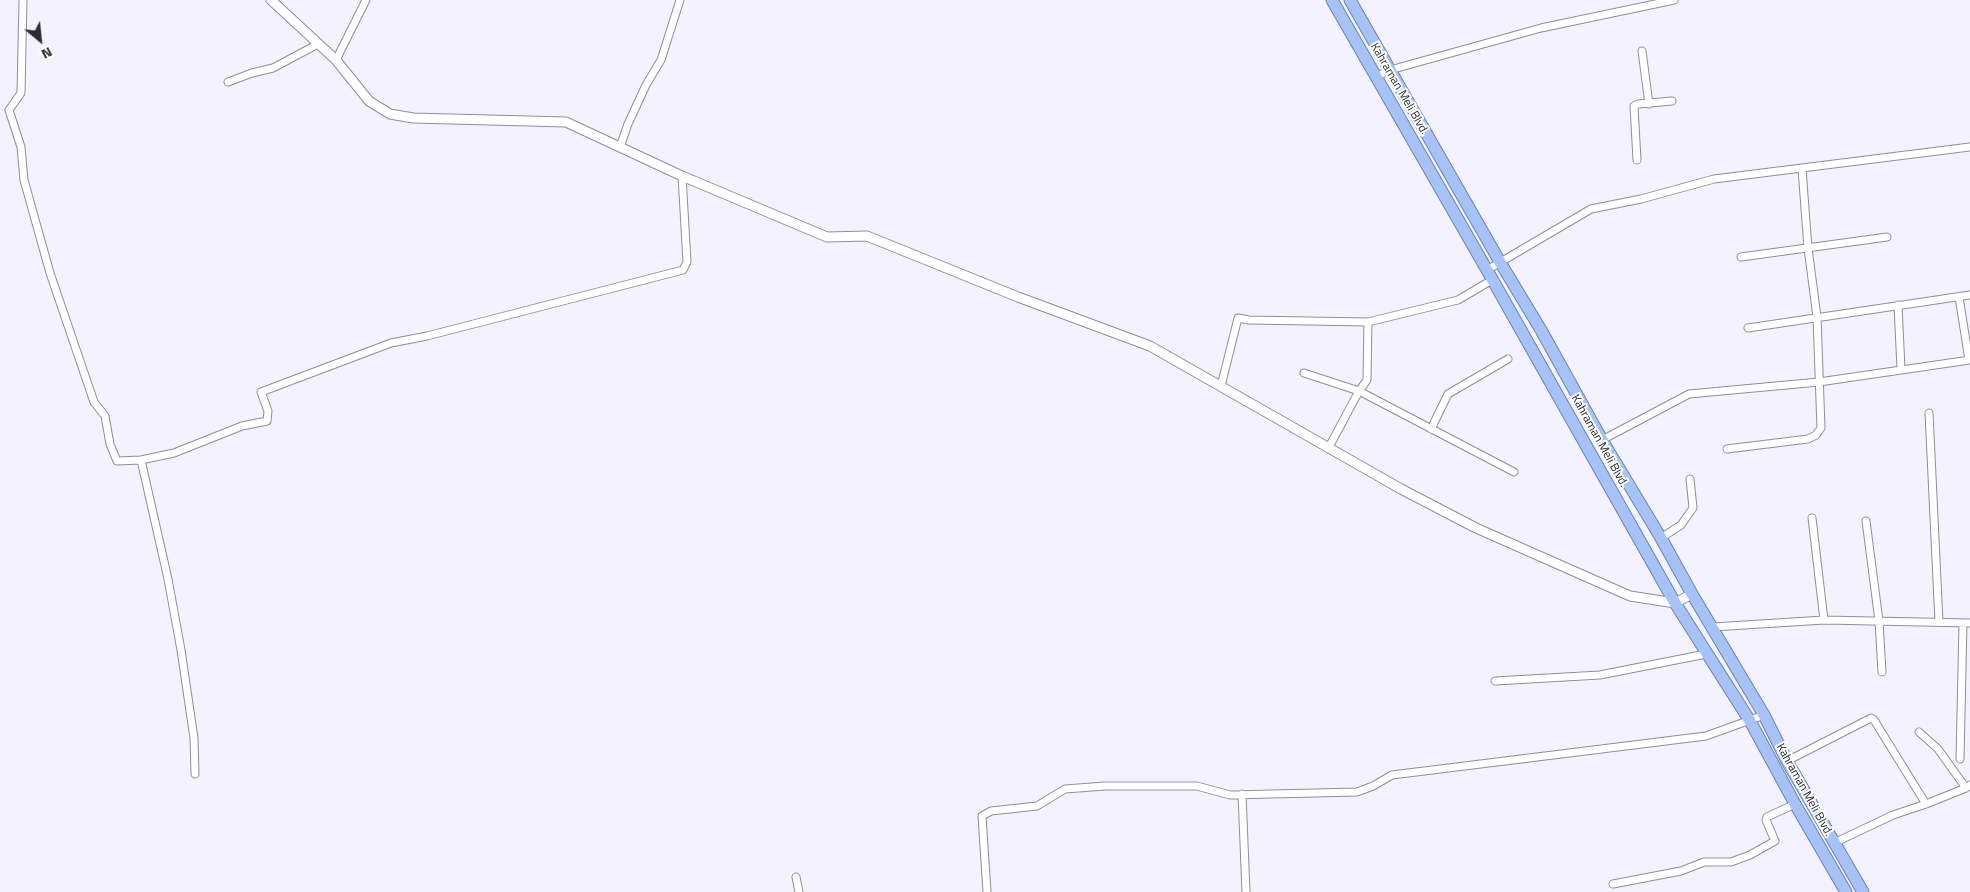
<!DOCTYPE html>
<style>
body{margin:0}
#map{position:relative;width:1970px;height:892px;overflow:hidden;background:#f4f2fe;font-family:"Titillium Web",sans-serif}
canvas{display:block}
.north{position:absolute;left:15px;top:15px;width:50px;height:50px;-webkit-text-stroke:4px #fff;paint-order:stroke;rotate:152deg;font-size:14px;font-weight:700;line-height:20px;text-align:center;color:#2c2c30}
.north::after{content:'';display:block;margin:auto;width:18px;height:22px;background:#2c2c30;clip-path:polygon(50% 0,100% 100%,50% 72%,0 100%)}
</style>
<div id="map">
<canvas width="1970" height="892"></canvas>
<div class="north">N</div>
</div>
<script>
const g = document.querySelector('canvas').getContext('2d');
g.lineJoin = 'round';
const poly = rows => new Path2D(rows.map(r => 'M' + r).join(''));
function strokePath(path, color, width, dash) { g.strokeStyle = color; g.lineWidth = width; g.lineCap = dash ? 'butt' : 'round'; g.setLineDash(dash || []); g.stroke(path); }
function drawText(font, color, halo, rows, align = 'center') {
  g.font = font + ' "Titillium Web",sans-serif'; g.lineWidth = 4; g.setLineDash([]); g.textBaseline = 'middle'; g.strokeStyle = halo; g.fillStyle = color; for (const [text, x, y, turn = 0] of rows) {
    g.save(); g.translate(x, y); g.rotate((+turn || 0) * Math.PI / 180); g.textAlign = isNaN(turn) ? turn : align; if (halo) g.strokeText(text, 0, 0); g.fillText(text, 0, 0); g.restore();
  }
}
const minor = poly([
 [23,0,21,93,9,110,21,147,24,180,50,273,94,402,105,416,110,444,117,461,141,460,168,579,181,650,194,738,195,774],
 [1642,51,1649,104],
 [336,60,366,0],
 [1376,77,1390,70,1541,28,1674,0],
 [228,82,252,73,273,68,318,44],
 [620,147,628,124,646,85,661,60,680,0],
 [1637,160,1634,106,1638,104,1672,101],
 [1741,257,1887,237],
 [1487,270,1591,209,1641,199,1714,179,1970,147],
 [1959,297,1969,360],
 [1898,305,1901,369],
 [1748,328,1970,295],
 [1304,373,1359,391,1514,472],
 [1221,386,1238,318,1249,320,1368,322,1458,300,1492,280],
 [1929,413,1939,622],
 [1431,429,1448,394,1508,359],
 [1602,440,1689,394,1819,382,1970,360],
 [1329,447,1359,391,1367,380,1368,322],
 [1727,449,1808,439,1816,435,1821,428,1817,317,1808,248,1802,169],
 [141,460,174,453,242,426,267,421,268,411,261,392,391,343,427,336,683,270,687,262,682,176],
 [1812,518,1824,620],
 [1866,521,1879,621,1882,672],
 [1661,538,1681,525,1693,508,1690,479],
 [1713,627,1824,620,1970,623],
 [1495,681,1600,675,1706,654],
 [1919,732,1938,749,1966,788],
 [1960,759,1963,623],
 [1787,761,1871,718,1874,720,1926,804],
 [1242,794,1246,892],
 [1834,843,1893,815,1926,804,1966,788,1970,785],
 [796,877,799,892],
 [1613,884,1681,871,1704,862,1731,862,1750,855,1775,841,1766,820,1767,817,1795,804],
 [987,892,982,816,991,811,1037,806,1065,789,1105,786,1197,786,1230,795,1357,792,1373,786,1392,775,1706,736,1764,715]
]);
const tertiary = poly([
 [271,0,336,60,369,101,390,114,413,118,566,122,682,176,827,237,867,236,1018,297,1150,346,1401,489,1476,528,1630,596,1675,603,1692,594]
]);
const trunk = poly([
 [1332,0,1487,270,1675,603,1750,721,1795,804,1846,892],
 [1350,0,1500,262,1541,330,1602,440,1661,538,1692,594,1764,715,1787,761,1863,892]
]);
const streetNames = [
 ["Kahraman Meli Blvd.",1399,89,60],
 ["Kahraman Meli Blvd.",1599,441,61],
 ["Kahraman Meli Blvd.",1804,790,61]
];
strokePath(minor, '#8f8e98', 9);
strokePath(tertiary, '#8f8e98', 11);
strokePath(trunk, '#6c83af', 13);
strokePath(minor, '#fff', 7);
strokePath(tertiary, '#fff', 9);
strokePath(trunk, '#a6c2f6', 11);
drawText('12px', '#2c2c30', '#fff', streetNames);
</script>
